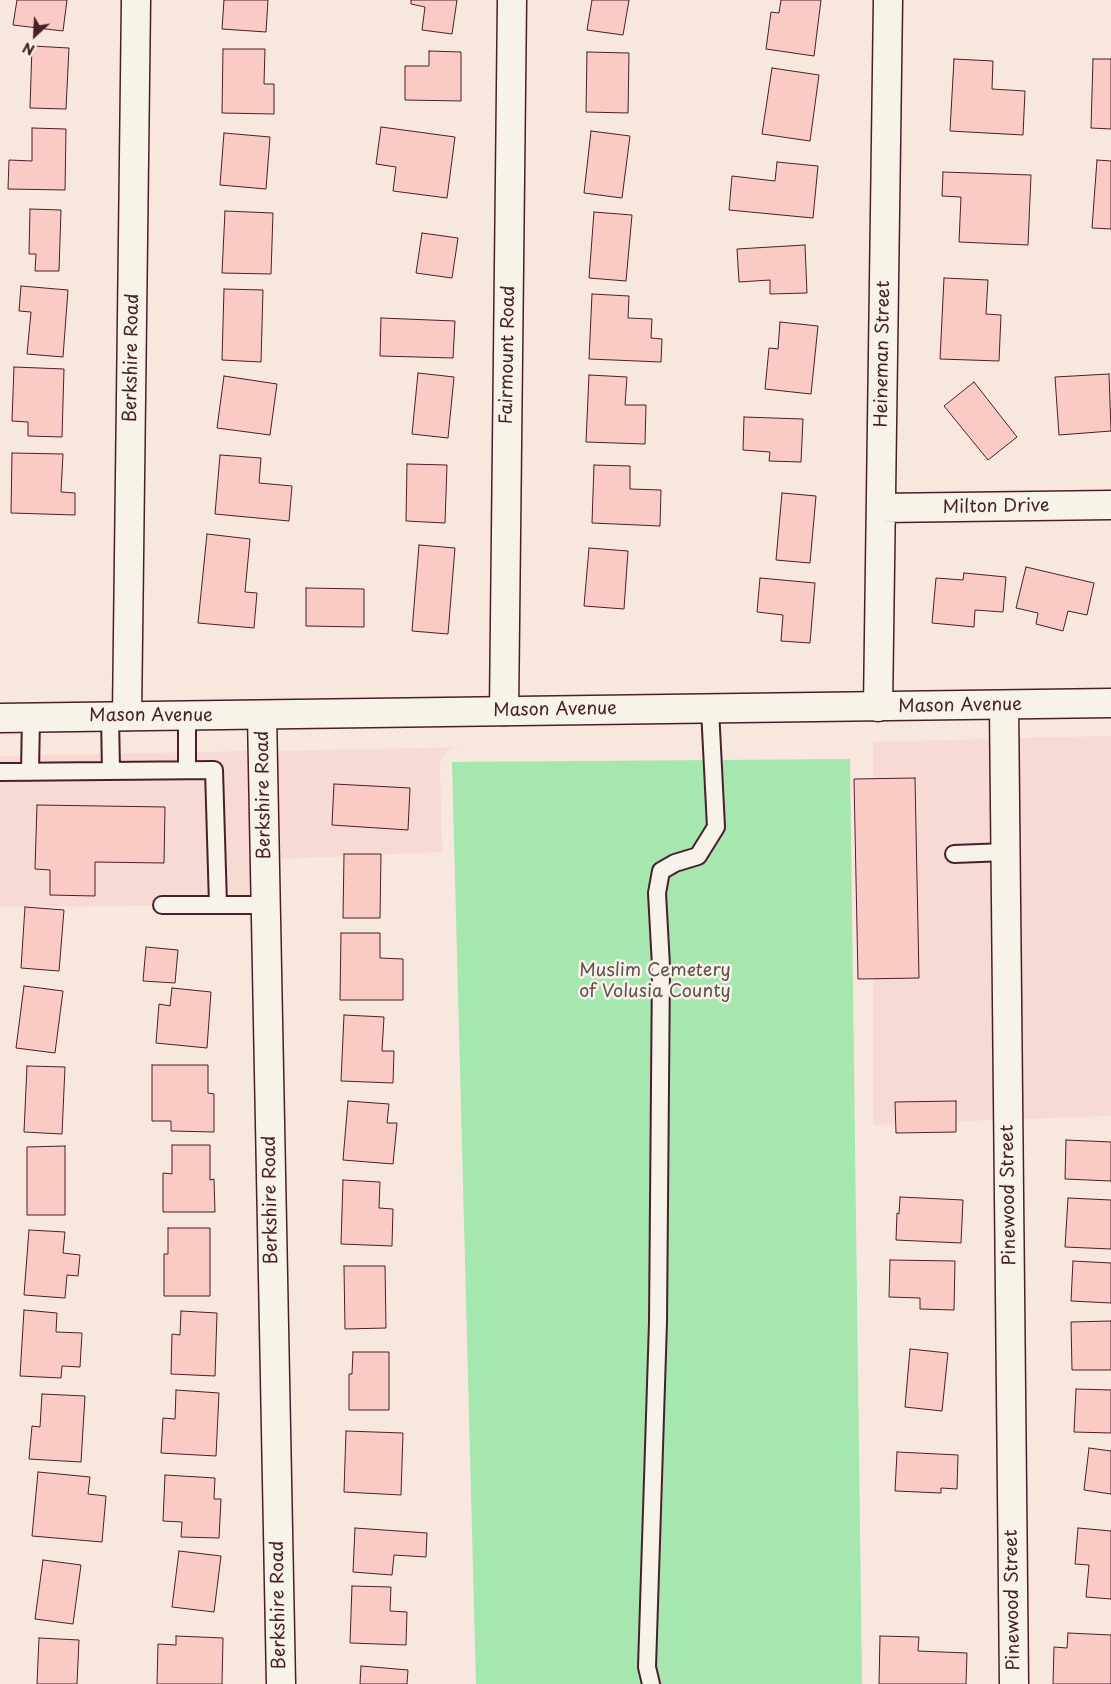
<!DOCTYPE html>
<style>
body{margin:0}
#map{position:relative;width:1111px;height:1684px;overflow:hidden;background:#f8e7dd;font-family:"Playpen Sans",sans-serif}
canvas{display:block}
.north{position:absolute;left:10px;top:10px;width:50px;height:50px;-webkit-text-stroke:4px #f7f3e8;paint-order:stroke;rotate:205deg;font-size:14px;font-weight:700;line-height:20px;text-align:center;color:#4a1f2b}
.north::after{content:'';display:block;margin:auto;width:18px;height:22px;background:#4a1f2b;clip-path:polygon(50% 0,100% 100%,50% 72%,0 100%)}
</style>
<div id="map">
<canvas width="1111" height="1684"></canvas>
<div class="north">N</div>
</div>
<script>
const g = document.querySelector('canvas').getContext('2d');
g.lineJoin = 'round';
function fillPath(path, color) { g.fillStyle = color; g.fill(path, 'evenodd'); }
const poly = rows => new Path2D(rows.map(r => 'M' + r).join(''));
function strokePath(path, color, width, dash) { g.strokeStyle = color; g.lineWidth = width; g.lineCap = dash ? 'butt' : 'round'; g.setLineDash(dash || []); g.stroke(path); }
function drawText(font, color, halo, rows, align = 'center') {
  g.font = font + ' "Playpen Sans",sans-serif'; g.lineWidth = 5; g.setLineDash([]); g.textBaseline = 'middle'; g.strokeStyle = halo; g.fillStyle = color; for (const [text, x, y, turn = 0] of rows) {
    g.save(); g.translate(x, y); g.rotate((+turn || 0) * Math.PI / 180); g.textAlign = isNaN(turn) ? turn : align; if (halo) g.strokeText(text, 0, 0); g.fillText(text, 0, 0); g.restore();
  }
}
const built = poly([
 [1111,736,1111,1116,1023,1119,1019,738],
 [990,739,994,1120,873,1125,873,742],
 [470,747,454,748,446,751,440,763,442,852,279,859,277,751],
 [249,751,251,905,0,907,0,756]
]);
const green = poly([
 [850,759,862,1684,476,1684,452,762]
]);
const building = poly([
 [17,0,67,0,63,31,13,25,17,0],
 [224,0,268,0,266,32,222,29,224,0],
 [411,0,457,0,452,34,422,30,425,7,411,4,411,0],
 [592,0,629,0,623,35,587,30,592,0],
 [781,0,821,0,814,56,766,49,771,12,779,13,781,0],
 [32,46,69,48,66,109,30,108,32,46],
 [223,49,265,49,264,84,274,84,274,114,222,113,223,49],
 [429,51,461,52,461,101,405,100,405,66,429,66,429,51],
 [587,52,629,53,628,113,586,112,587,52],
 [954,59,993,61,992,89,1025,91,1023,135,950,131,954,59],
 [1093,59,1111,59,1111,129,1091,128,1093,59],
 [772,68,819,75,810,141,762,134,772,68],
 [381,127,455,137,447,198,393,191,396,167,376,164,381,127],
 [32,128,66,129,65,190,8,189,9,160,32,161,32,128],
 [591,131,630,136,622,198,584,193,591,131],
 [224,133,270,137,266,189,220,185,224,133],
 [1097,160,1111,161,1111,229,1092,228,1097,160],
 [777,162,818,166,813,218,729,210,732,176,775,181,777,162],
 [943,172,1031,175,1028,245,959,242,961,197,942,196,943,172],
 [30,209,61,210,59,271,35,271,36,254,29,254,30,209],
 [225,211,273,213,271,274,222,273,225,211],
 [594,212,632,215,626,281,589,278,594,212],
 [422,233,458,238,452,278,416,273,422,233],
 [805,245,807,293,770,294,770,280,739,282,737,249,805,245],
 [944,278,988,280,986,314,1001,315,999,361,940,359,944,278],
 [21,286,68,290,63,357,27,354,31,312,19,311,21,286],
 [224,289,263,290,261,362,222,360,224,289],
 [592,294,629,296,628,318,652,319,651,338,662,339,661,362,589,359,592,294],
 [381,318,455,321,453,358,380,356,381,318],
 [780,322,818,326,811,394,765,389,769,348,778,349,780,322],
 [14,367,64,369,62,437,28,436,28,422,12,421,14,367],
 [418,373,454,377,448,438,412,434,418,373],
 [1109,374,1111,431,1059,435,1055,377,1109,374],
 [589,375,627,377,625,405,646,405,645,444,586,442,589,375],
 [224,376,277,384,270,435,217,428,224,376],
 [974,382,1017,437,988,460,944,406,974,382],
 [744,417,803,419,801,462,769,461,770,452,743,450,744,417],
 [12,453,63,454,61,492,75,493,75,515,11,513,12,453],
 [220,455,261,458,259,483,292,486,289,521,215,514,220,455],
 [407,464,447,465,445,523,406,521,407,464],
 [594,465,630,466,630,489,661,490,660,526,592,523,594,465],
 [782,493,816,496,810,563,776,560,782,493],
 [207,534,250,539,245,592,257,593,254,628,198,623,207,534],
 [419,545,455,548,448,634,412,631,419,545],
 [589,548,628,551,624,609,584,606,589,548],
 [1026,567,1094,583,1087,615,1068,611,1063,631,1036,624,1038,613,1016,608,1026,567],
 [964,573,1006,577,1003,612,975,610,974,627,932,623,936,578,963,580,964,573],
 [760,578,815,583,810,643,781,641,783,615,757,612,760,578],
 [306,588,364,589,364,627,306,626,306,588],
 [915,778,919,978,858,979,854,779,915,778],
 [334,784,410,788,408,830,332,825,334,784],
 [37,805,165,807,164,863,95,862,95,896,50,895,50,870,35,869,37,805],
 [344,854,381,854,380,918,343,918,344,854],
 [25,907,64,910,59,971,21,968,25,907],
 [341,933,380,933,380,958,403,959,403,1000,340,1000,341,933],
 [146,947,178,950,175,983,143,981,146,947],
 [24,986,63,991,55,1053,16,1048,24,986],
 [172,988,211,992,207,1048,156,1043,159,1004,170,1006,172,988],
 [344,1015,384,1017,382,1051,394,1051,393,1083,341,1081,344,1015],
 [152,1065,208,1065,208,1093,214,1094,214,1132,171,1131,171,1121,152,1121,152,1065],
 [27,1066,65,1067,62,1134,24,1132,27,1066],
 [348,1101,389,1104,387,1123,397,1123,393,1164,343,1160,348,1101],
 [956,1101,956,1132,896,1133,895,1102,956,1101],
 [1066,1140,1111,1142,1111,1181,1065,1179,1066,1140],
 [172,1145,210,1145,210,1180,214,1179,215,1212,163,1212,163,1173,172,1174,172,1145],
 [65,1146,65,1215,27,1215,27,1147,65,1146],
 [343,1180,380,1182,379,1208,393,1209,392,1246,341,1244,343,1180],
 [900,1197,963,1200,961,1243,896,1240,897,1213,899,1214,900,1197],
 [1068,1198,1111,1200,1111,1249,1065,1247,1068,1198],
 [168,1228,210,1228,210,1296,164,1296,164,1254,168,1254,168,1228],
 [29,1230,65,1232,63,1253,80,1255,78,1276,67,1275,65,1298,24,1295,29,1230],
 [890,1260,955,1261,954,1310,920,1309,920,1298,889,1297,890,1260],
 [1073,1261,1111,1263,1111,1303,1071,1301,1073,1261],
 [344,1266,385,1266,386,1328,345,1329,344,1266],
 [24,1310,57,1313,56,1332,82,1333,80,1367,62,1366,61,1378,20,1376,24,1310],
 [181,1311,217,1313,215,1376,171,1374,172,1334,180,1335,181,1311],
 [1111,1321,1111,1370,1072,1370,1071,1322,1111,1321],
 [910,1349,948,1353,942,1411,905,1407,910,1349],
 [353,1352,389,1352,389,1410,349,1410,349,1374,352,1374,353,1352],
 [1076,1389,1111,1390,1111,1433,1074,1432,1076,1389],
 [176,1390,219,1393,216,1456,161,1453,163,1418,175,1419,176,1390],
 [42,1394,85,1396,81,1462,29,1459,32,1426,40,1427,42,1394],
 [346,1431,403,1433,401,1495,344,1492,346,1431],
 [1089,1448,1111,1451,1111,1494,1084,1490,1089,1448],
 [897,1452,958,1455,957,1489,941,1488,941,1493,895,1491,897,1452],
 [38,1472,90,1477,88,1494,106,1496,102,1542,32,1536,38,1472],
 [165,1475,215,1478,214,1499,221,1499,219,1538,181,1537,182,1522,163,1521,165,1475],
 [355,1528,427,1533,426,1557,394,1555,392,1575,353,1572,355,1528],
 [1078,1528,1111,1531,1111,1599,1086,1597,1089,1565,1075,1564,1078,1528],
 [179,1551,221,1556,214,1612,172,1607,179,1551],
 [43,1560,81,1565,73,1624,35,1619,43,1560],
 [352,1586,391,1587,390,1611,407,1612,406,1645,350,1643,352,1586],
 [1068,1633,1111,1635,1111,1684,1053,1684,1054,1647,1067,1648,1068,1633],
 [176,1636,223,1638,222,1684,157,1684,158,1644,176,1645,176,1636],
 [880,1636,919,1637,918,1651,967,1653,966,1684,879,1684,880,1636],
 [39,1638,79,1640,77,1684,37,1684,39,1638],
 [361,1666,408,1670,407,1684,360,1684,361,1666]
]);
const service = poly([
 [110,716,111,771],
 [187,716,187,770],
 [0,772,214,770,218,905],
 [30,772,31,717],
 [954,854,1006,852],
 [162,905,266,905],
 [651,1684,647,1667,658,1322,661,966,657,893,661,871,675,863,698,856,716,827,710,709]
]);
const minor = poly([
 [881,508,1111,505],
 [1004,705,1014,1684],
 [878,707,888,0],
 [504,711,512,0],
 [262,715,281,1684],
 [127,716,136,0]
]);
const secondary = poly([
 [0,718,1111,703]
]);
const streetNames = [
 ["Heineman Street",883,354,-89],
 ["Fairmount Road",508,355,-89],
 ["Berkshire Road",132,358,-89],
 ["Milton Drive",996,507,-1],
 ["Mason Avenue",960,706,-1],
 ["Mason Avenue",555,710,-1],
 ["Mason Avenue",151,716],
 ["Berkshire Road",264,795,-91],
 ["Pinewood Street",1009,1195,-91],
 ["Berkshire Road",271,1200,-91],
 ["Pinewood Street",1013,1600,-91],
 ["Berkshire Road",279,1605,-91]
];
const parkNames = [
 ["Muslim Cemetery",655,971],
 ["of Volusia County",655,992]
];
fillPath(built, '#f6dad3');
fillPath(green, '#a6e6af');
fillPath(building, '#facac4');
strokePath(building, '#4a1f2b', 1);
strokePath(service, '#4a1f2b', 20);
strokePath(minor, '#4a1f2b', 31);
strokePath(secondary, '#4a1f2b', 31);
strokePath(service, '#f7f3e8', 16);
strokePath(minor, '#f7f3e8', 28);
strokePath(secondary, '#f7f3e8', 28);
drawText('18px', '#4a1f2b', '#f7f3e8', streetNames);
drawText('18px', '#61514c', '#f7f3e8', parkNames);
</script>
